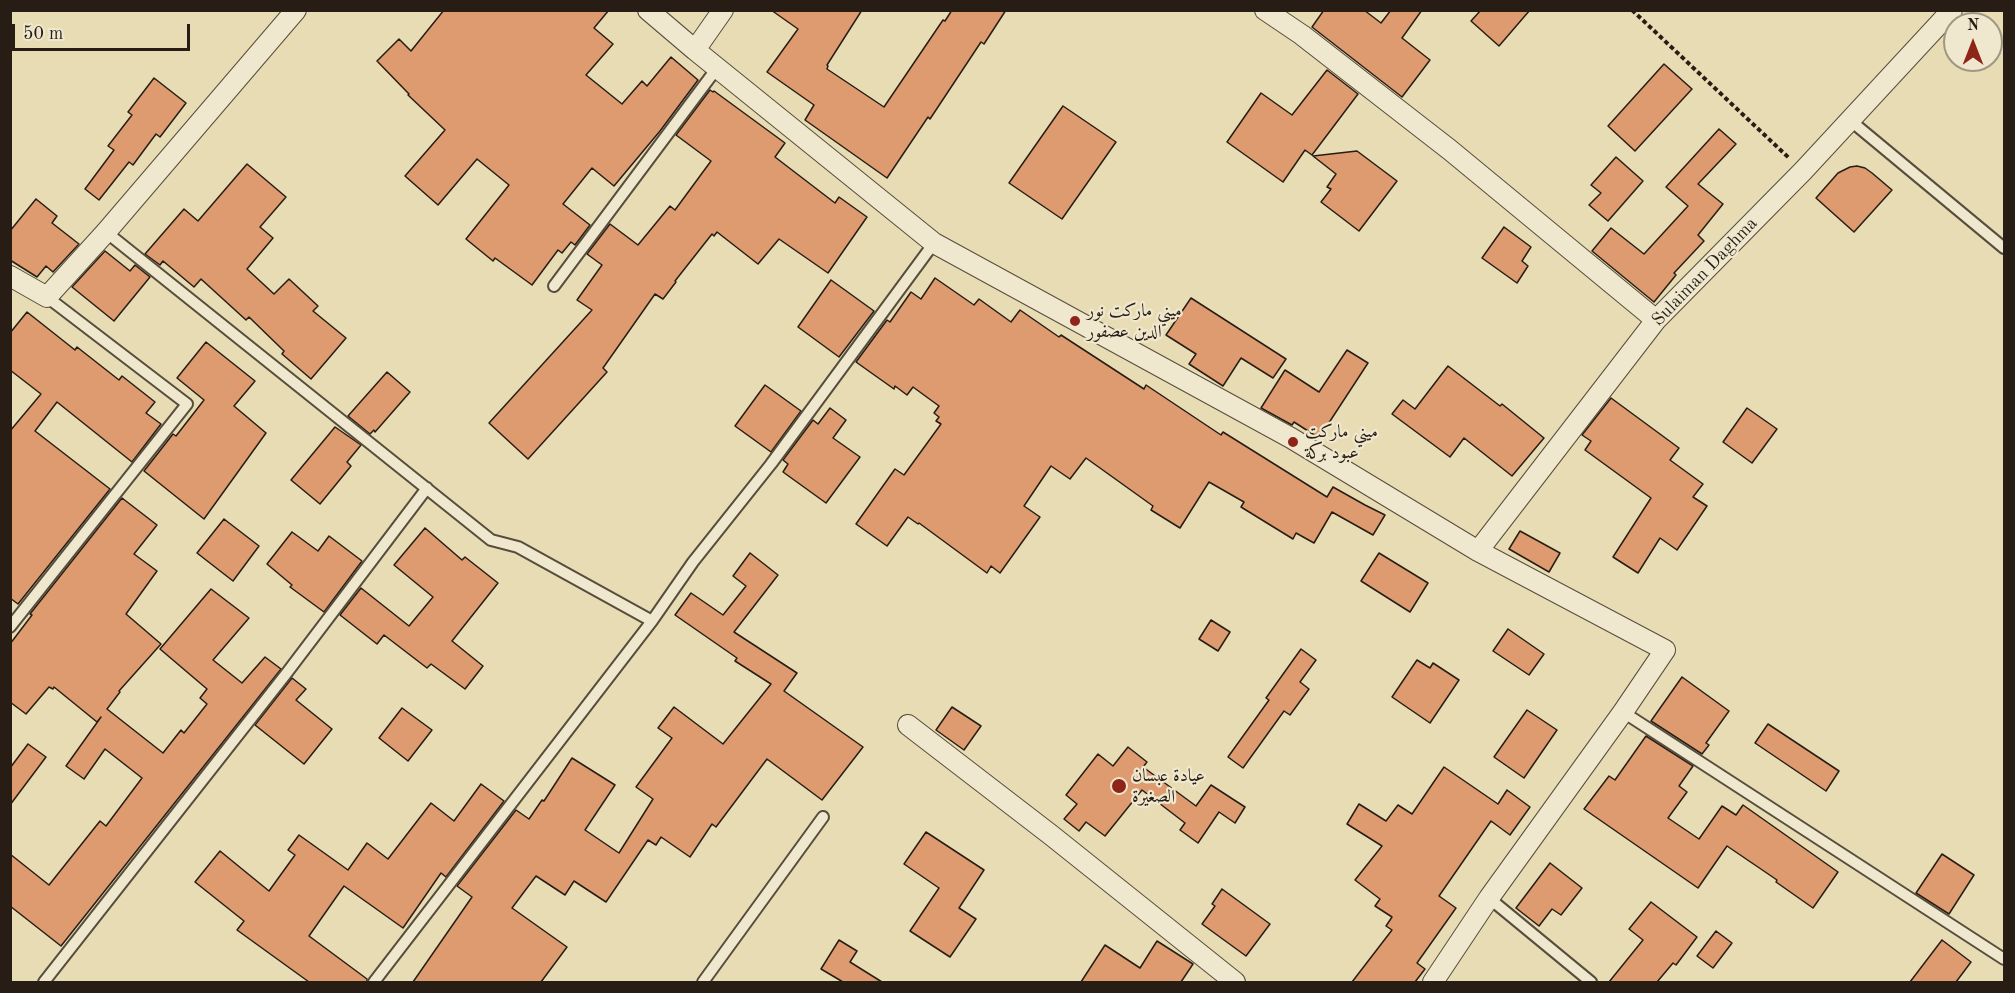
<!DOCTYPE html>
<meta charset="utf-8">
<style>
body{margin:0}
#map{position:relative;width:2015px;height:993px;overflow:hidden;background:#e7dcb4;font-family:"Old Standard TT",serif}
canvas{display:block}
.frame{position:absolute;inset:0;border:12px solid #271d14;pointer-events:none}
.north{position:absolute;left:1943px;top:12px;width:60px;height:60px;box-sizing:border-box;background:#efe8ce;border:2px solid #9f9784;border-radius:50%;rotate:0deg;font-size:16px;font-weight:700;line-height:24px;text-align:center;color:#271d14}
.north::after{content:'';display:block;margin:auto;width:21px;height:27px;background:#8f2418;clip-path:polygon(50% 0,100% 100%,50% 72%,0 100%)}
.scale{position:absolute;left:12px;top:24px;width:178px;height:27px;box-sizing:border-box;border:3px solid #271d14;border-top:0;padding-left:8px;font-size:18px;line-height:21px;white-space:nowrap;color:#271d14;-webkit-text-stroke:4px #efe8ce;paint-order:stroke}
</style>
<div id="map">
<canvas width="2015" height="993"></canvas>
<div class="frame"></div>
<div class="north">N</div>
<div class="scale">50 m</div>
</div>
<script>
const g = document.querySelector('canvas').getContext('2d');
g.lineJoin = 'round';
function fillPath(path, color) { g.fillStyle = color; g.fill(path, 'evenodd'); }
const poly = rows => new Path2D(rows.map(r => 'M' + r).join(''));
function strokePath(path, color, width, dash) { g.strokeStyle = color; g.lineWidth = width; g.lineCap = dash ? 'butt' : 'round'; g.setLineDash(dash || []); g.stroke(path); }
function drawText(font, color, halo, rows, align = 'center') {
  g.font = font + ' "Old Standard TT",Amiri,serif'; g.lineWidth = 4.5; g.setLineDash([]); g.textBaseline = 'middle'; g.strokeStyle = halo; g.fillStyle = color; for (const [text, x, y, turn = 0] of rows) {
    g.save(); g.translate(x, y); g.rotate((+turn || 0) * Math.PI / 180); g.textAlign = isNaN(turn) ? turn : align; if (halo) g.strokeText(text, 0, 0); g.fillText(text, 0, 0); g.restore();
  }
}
const building = poly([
 [444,10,609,10,594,28,613,44,586,75,622,104,642,81,647,86,671,57,698,80,660,131,614,186,592,168,563,204,590,225,575,245,571,242,562,253,558,250,532,285,495,258,493,261,466,239,509,185,477,159,438,205,405,176,445,130,408,95,409,94,377,61,399,39,411,51,444,10],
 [771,10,862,10,827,65,828,66,827,69,884,107,943,20,945,21,952,10,1006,10,984,44,981,42,930,119,928,117,887,178,805,120,814,105,767,72,798,29,771,10],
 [1324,10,1364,10,1381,23,1391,10,1422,10,1402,38,1430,60,1402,97,1312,27,1324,10],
 [1481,10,1530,10,1499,46,1471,21,1481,10],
 [1664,64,1692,89,1635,151,1608,126,1664,64],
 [1327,70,1358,94,1312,155,1305,150,1283,182,1227,142,1261,93,1292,115,1327,70],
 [154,78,186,103,160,137,156,134,133,165,129,162,99,200,85,189,114,150,108,146,132,115,128,112,154,78],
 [710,90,713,92,714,91,785,143,775,157,835,203,839,197,867,217,828,273,779,239,758,264,717,232,714,236,712,234,675,281,676,282,663,299,655,294,603,368,607,372,528,459,489,423,592,310,577,300,602,265,587,254,610,224,638,245,670,206,675,210,711,161,676,135,710,90],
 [1063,106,1116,142,1062,219,1009,183,1063,106],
 [1719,129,1736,144,1698,184,1723,204,1698,235,1704,241,1674,273,1676,275,1654,302,1592,251,1611,228,1644,254,1688,206,1666,187,1719,129],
 [1357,151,1397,181,1359,231,1321,202,1331,189,1327,187,1336,174,1313,156,1357,151],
 [1616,157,1643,181,1608,221,1589,205,1601,193,1591,185,1616,157],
 [247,164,286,197,260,227,273,238,247,269,274,294,289,279,318,306,313,311,346,338,311,379,282,354,284,351,249,317,246,320,201,279,194,287,163,261,160,265,145,254,184,209,198,221,247,164],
 [1857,166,1865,168,1872,173,1892,190,1854,232,1816,198,1838,173,1850,167,1857,166],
 [36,199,57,216,52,223,79,244,53,272,46,266,37,277,10,260,10,231,36,199],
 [1504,227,1531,247,1522,261,1528,266,1517,283,1482,258,1504,227],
 [105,251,130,271,135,265,150,277,114,321,72,287,105,251],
 [935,278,974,305,979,299,1011,322,1020,310,1059,337,1061,335,1144,389,1146,385,1221,435,1223,432,1327,497,1333,487,1365,505,1385,515,1373,535,1332,512,1314,543,1296,533,1293,539,1241,507,1244,502,1209,482,1180,528,1151,510,1153,506,1086,458,1070,479,1051,466,1024,506,1040,517,1000,573,991,566,987,573,919,523,918,524,908,517,887,546,856,524,895,469,904,475,941,424,936,421,939,417,934,413,939,406,913,387,907,395,895,386,894,389,856,362,887,320,890,322,911,292,921,299,935,278],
 [831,280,874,311,839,357,798,327,831,280],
 [1191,298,1286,359,1273,378,1241,358,1223,386,1189,364,1196,354,1166,335,1191,298],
 [27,312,75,350,77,347,119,380,122,376,155,402,146,413,161,424,132,462,57,402,35,431,110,489,18,604,10,598,10,431,41,394,10,370,10,333,27,312],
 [206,342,255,381,234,406,266,433,204,519,144,471,173,434,176,436,204,400,177,378,206,342],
 [1347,350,1368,363,1319,438,1294,422,1292,425,1261,408,1285,370,1319,392,1347,350],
 [1448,366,1500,406,1502,404,1544,438,1512,476,1464,438,1450,457,1392,414,1403,400,1415,409,1448,366],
 [387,372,410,392,375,432,374,430,370,434,348,416,387,372],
 [765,385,801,411,771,452,735,426,765,385],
 [1611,398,1679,448,1670,460,1703,484,1693,497,1707,506,1677,550,1660,538,1638,573,1613,557,1651,498,1585,450,1591,441,1582,435,1611,398],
 [830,408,846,420,833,438,860,457,826,503,783,472,788,464,783,460,813,420,818,424,830,408],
 [1747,408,1777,429,1752,463,1723,442,1747,408],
 [335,427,361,445,347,462,351,466,320,504,291,480,335,427],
 [122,498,157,525,134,554,157,571,126,614,161,644,119,691,120,692,107,709,163,753,181,730,184,733,207,704,200,698,207,689,160,649,211,589,249,618,213,660,242,683,265,657,281,669,61,946,10,906,10,854,49,885,100,821,106,826,142,778,105,749,84,779,66,766,101,717,97,722,54,687,53,689,49,687,26,714,10,702,10,644,32,615,30,614,122,498],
 [224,519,259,546,233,581,197,553,224,519],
 [425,528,462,560,465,557,498,583,452,641,483,666,465,689,431,664,427,668,384,635,377,644,340,615,361,588,409,626,433,597,394,565,425,528],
 [1520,531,1560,553,1549,572,1509,549,1520,531],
 [292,532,318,551,329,536,362,561,324,612,290,587,292,585,267,564,292,532],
 [750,553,778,575,734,632,797,673,784,691,863,747,822,800,767,759,716,827,712,824,690,857,661,837,656,845,648,840,606,902,574,881,565,895,536,876,512,908,567,947,541,982,413,982,472,897,457,886,516,810,529,819,542,800,544,801,572,758,615,785,585,830,619,853,653,799,636,787,672,738,658,728,674,707,723,744,771,684,735,661,737,658,675,615,691,593,723,615,746,586,733,576,750,553],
 [1379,553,1428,583,1410,612,1361,581,1379,553],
 [1211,620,1230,632,1218,651,1199,639,1211,620],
 [1508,629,1544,654,1529,675,1493,651,1508,629],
 [1301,649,1316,660,1300,682,1309,689,1290,715,1284,711,1243,768,1228,757,1269,700,1266,698,1301,649],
 [1417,660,1430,668,1433,663,1459,680,1430,723,1392,697,1417,660],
 [1682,677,1729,711,1706,743,1709,745,1702,754,1651,721,1682,677],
 [292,678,306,689,296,700,332,729,304,764,255,725,292,678],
 [952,707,981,726,964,750,936,730,952,707],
 [402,708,432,730,408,761,379,738,402,708],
 [1527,710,1557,730,1524,778,1494,757,1527,710],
 [1768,724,1839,771,1826,791,1755,743,1768,724],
 [1646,736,1693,766,1679,786,1687,792,1668,818,1699,839,1722,806,1736,815,1743,805,1838,872,1813,908,1776,882,1777,880,1727,846,1698,888,1584,809,1609,776,1615,780,1646,736],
 [28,744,46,757,10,805,10,768,28,744],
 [1128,747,1147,762,1143,767,1196,806,1211,785,1245,807,1235,823,1219,812,1198,843,1180,830,1185,823,1142,790,1105,836,1086,822,1079,831,1064,819,1077,804,1066,795,1098,754,1113,766,1128,747],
 [1444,767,1498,804,1507,790,1530,807,1510,835,1491,821,1439,896,1456,908,1417,963,1425,969,1415,982,1352,982,1392,930,1386,926,1392,917,1375,906,1380,899,1355,880,1382,846,1347,824,1359,804,1386,821,1398,805,1412,814,1444,767],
 [481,784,504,801,446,877,441,873,403,928,344,886,309,936,367,979,367,982,309,982,237,930,244,921,195,882,220,851,269,891,295,855,288,850,299,835,348,870,367,843,388,859,431,803,454,821,481,784],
 [926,832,984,870,959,908,976,919,950,957,910,931,939,888,904,864,926,832],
 [1942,854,1974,875,1949,914,1916,893,1942,854],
 [1550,863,1582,888,1561,915,1552,909,1539,926,1516,908,1550,863],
 [1222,889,1270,924,1246,956,1202,924,1215,906,1212,904,1222,889],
 [1651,902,1697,937,1676,965,1673,963,1657,982,1609,982,1643,940,1629,929,1651,902],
 [1716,931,1732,943,1713,968,1697,956,1716,931],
 [839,940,857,951,850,962,882,982,843,982,821,969,839,940],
 [1942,940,1971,962,1956,982,1910,982,1942,940],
 [1157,941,1193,964,1181,982,1081,982,1105,945,1140,968,1157,941]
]);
const path = poly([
 [1632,10,1789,158]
]);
const lane = poly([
 [1851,121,2004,248],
 [106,232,491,540,518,547,652,621],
 [554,286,717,68],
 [10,627,187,404,47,297],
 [1623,712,2004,959],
 [1489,898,1591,982],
 [44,982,286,674,427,488],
 [374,982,652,621,693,562,771,464,934,243],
 [703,982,823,817]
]);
const street = poly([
 [648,10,695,50],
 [723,10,695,50,934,243,1291,438,1478,551,1665,650,1623,712,1489,898,1433,982],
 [1265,10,1302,35,1450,150,1656,320],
 [10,276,47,297,106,232,296,10],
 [1478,551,1656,320,1803,171,1952,10],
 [908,725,1051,835,1235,982]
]);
const markers = [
 [1075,321,6,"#8f2418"],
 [1293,442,6,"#8f2418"],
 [1119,786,8,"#8f2418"]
];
const streetNames = [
 ["Sulaiman Daghma",1705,272,-46]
];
const poiNames = [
 ["ميني ماركت نور",1087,311],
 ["الدين عصفور",1087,332],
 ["ميني ماركت",1305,432],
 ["عبود بركة",1305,453],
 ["عيادة عبسان",1132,776],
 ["الصغيرة",1132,797]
];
fillPath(building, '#de9b70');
strokePath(building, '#271d14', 1.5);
strokePath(lane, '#574d3c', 14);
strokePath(street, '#574d3c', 22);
strokePath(path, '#271d14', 4, [4.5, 3]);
strokePath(lane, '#efe8ce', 10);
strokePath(street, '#efe8ce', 20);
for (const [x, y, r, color] of markers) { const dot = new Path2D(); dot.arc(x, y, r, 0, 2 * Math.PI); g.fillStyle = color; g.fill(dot); strokePath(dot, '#efe8ce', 2); }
drawText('18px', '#271d14', '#efe8ce', streetNames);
drawText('18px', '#271d14', '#efe8ce', poiNames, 'left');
</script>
